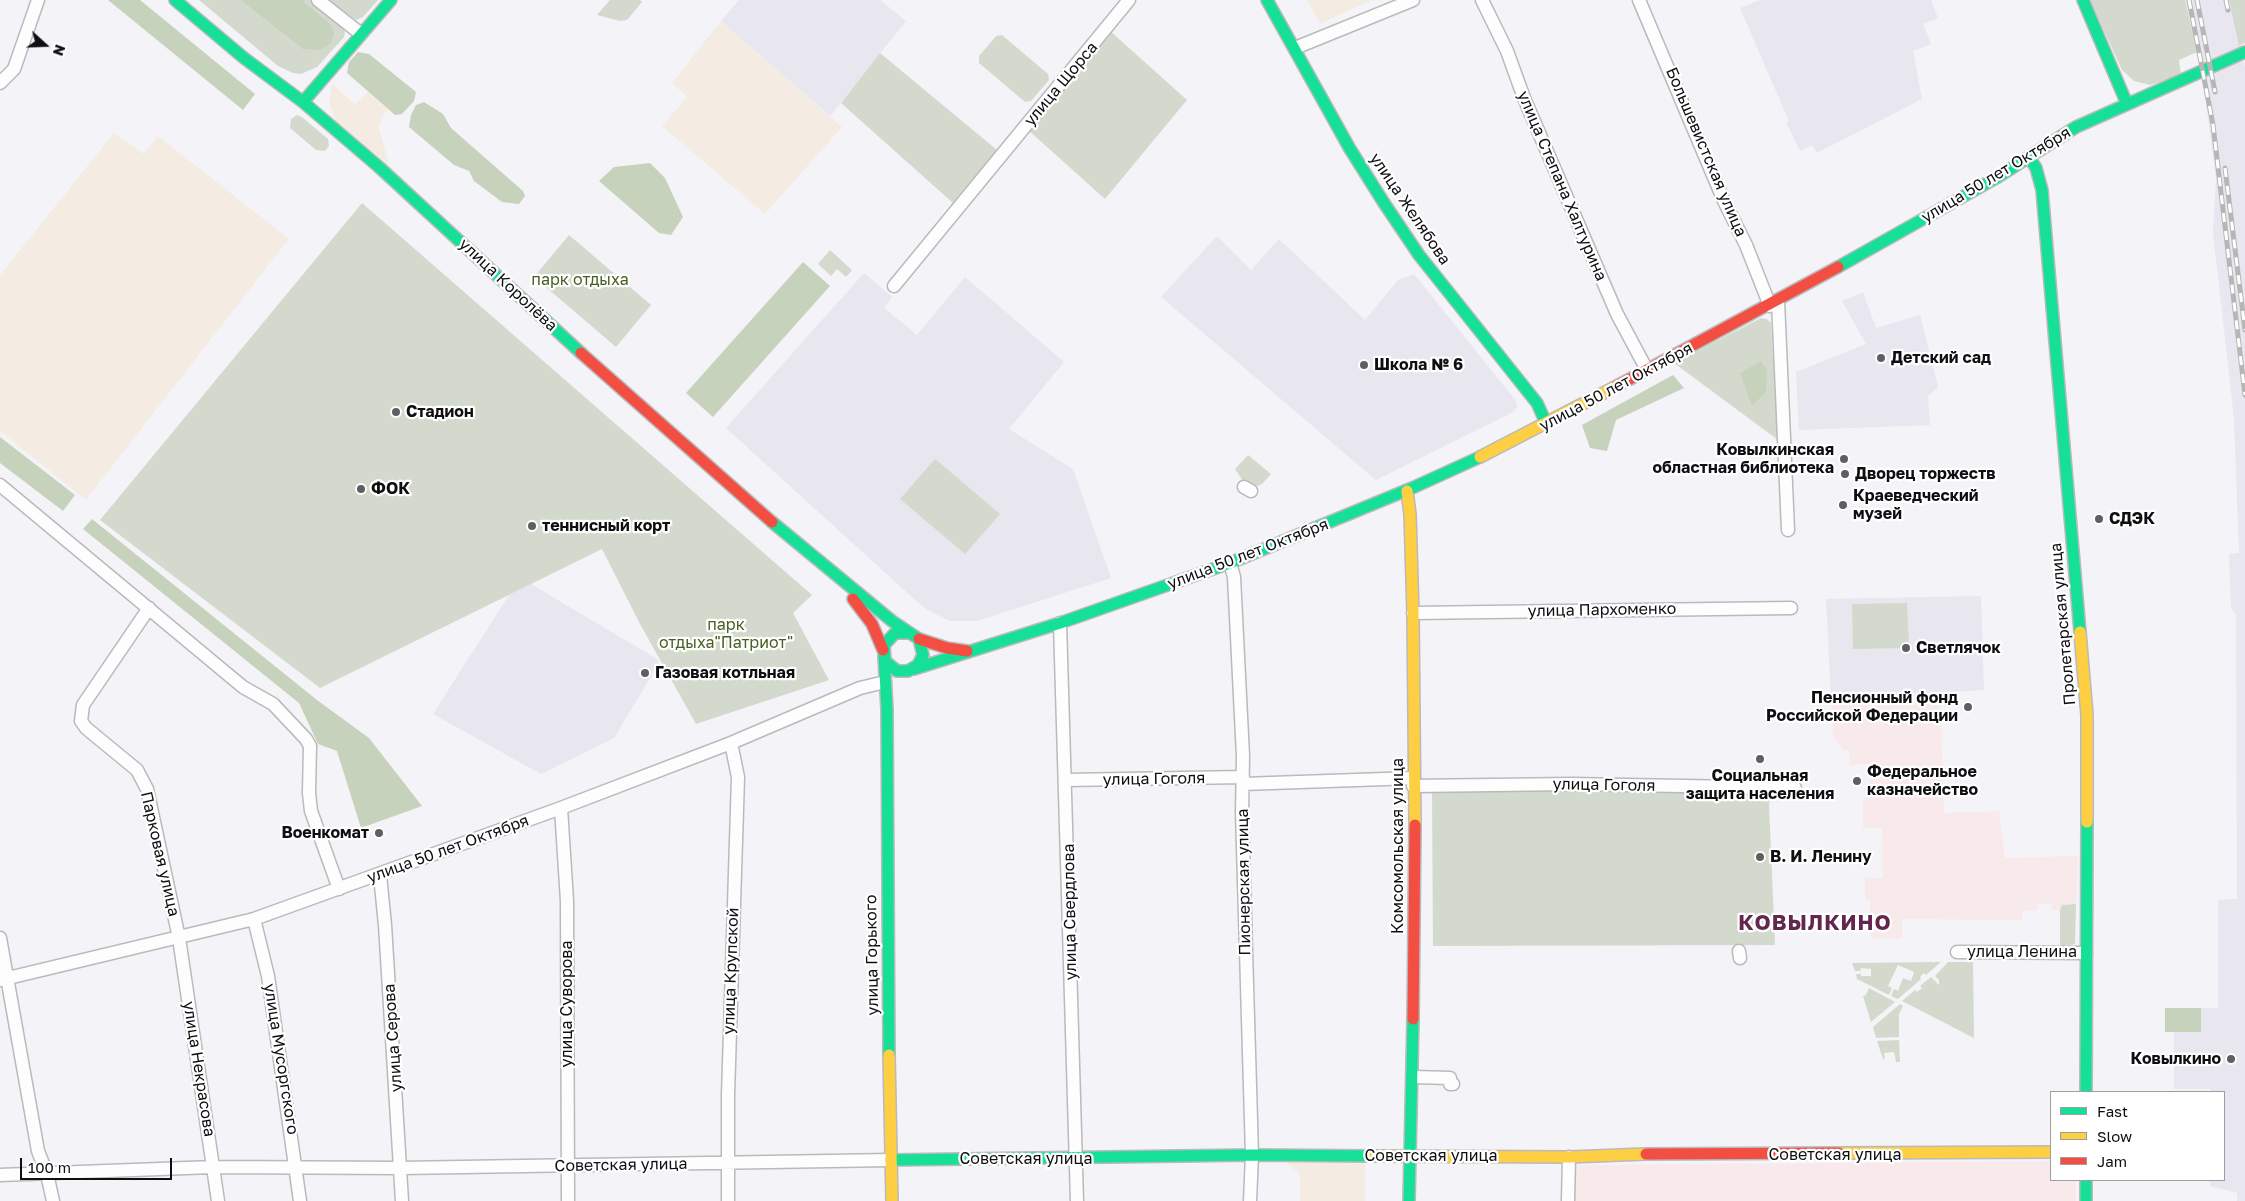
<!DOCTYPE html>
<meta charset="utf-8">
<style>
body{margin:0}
#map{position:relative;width:2245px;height:1201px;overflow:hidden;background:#f4f3f7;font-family:"Golos Text",sans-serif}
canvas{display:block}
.legend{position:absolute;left:2050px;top:1091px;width:175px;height:90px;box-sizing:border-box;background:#fff;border:1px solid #9f9f9f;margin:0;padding:6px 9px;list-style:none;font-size:15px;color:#0f0e10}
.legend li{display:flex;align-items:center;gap:10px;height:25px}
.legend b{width:25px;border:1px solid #9f9f9f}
.north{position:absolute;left:20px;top:20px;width:50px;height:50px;-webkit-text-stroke:4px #fff;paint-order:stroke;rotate:110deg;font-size:14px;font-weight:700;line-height:20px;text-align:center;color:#0f0e10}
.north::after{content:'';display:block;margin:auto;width:18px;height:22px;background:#0f0e10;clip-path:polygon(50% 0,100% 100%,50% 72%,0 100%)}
.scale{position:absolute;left:20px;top:1158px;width:152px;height:22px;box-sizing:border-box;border:2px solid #0f0e10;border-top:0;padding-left:6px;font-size:15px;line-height:18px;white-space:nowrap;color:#0f0e10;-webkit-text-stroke:4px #fff;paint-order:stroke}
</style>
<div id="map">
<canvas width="2245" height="1201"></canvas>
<ul class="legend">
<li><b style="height:6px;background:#16e098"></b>Fast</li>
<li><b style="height:6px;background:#ffcf43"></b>Slow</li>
<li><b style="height:6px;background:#f24e42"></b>Jam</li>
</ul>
<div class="north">N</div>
<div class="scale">100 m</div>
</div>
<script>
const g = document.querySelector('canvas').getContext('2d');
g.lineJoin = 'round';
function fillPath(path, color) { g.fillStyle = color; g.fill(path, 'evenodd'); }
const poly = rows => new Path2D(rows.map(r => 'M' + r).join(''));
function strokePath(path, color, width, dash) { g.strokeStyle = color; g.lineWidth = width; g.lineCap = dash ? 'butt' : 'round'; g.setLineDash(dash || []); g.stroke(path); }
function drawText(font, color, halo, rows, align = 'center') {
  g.font = font + ' "Golos Text",sans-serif'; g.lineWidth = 4.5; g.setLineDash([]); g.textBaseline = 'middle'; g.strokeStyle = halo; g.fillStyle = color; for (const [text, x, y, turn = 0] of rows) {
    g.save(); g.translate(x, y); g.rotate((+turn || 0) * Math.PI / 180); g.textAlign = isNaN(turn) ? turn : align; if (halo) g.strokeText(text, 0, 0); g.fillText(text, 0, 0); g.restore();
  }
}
const commercial = poly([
 [1940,692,1944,813,1999,811,2005,858,2078,856,2076,904,2065,905,2060,910,2052,910,2051,903,2038,904,2038,910,2022,911,2022,920,1902,919,1902,938,1871,939,1870,901,1865,900,1865,878,1883,878,1882,828,1863,828,1863,799,1870,798,1869,764,1850,765,1849,750,1843,750,1833,737,1831,698],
 [2051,1161,2051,1180,2076,1180,2076,1201,1572,1201,1574,1170,1579,1165]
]);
const industrial = poly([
 [1307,0,1371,0,1320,24],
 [721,21,842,127,765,214,662,126,687,97,672,83],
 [332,84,355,104,368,92,388,110,383,115,379,128,389,165,336,123,329,100],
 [114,133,144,154,158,136,289,239,86,500,0,431,0,275],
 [1286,1162,1365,1162,1365,1201,1300,1201,1300,1174]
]);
const built = poly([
 [739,0,880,0,906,21,830,116,721,21],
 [1760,0,1931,0,1938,18,1923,24,1931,44,1913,51,1922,99,1817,153,1812,145,1800,151,1786,122,1789,121,1740,8],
 [2185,0,2229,0,2245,67,2245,1201,2237,1201,2237,1193,2210,1186,2210,1180,2224,1180,2224,1092,2210,1092,2210,1089,2174,1089,2174,1032,2201,1032,2201,1008,2218,1008,2218,900,2237,899,2236,615,2231,608,2229,554,2239,553,2234,419,2213,232,2216,179,2203,80],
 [1217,236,1251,270,1279,239,1365,320,1398,280,1414,274,1516,401,1517,407,1513,412,1376,480,1161,297],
 [864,273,892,297,884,308,917,335,965,277,1064,362,1009,429,1073,469,1111,578,977,621,950,621,926,609,913,598,726,428],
 [1863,292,1876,328,1920,315,1938,387,1928,396,1930,425,1799,430,1796,372,1866,344,1842,301],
 [531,584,657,659,659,663,614,738,541,774,433,714,509,595],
 [1981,596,1984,690,1831,698,1826,599]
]);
const green = poly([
 [199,0,310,0,341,25,345,32,344,37,317,67,301,74,293,73,278,66],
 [328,0,378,0,363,17,356,20],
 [610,0,640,0,642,2,627,20,620,21,597,15],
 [2090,0,2185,0,2197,52,2179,60,2181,75,2150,85,2134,81,2122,70],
 [2229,0,2245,0,2245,43,2239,46],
 [1109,30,1187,100,1105,199,1027,129],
 [1002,35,1048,74,1049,80,1031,101,1025,102,979,63,979,56,996,36],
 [880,53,997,150,953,203,841,103],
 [297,115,303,118,328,139,329,146,325,151,316,150,290,128,291,119],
 [362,203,812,595,793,613,829,680,696,724,640,624,602,549,320,688,100,520],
 [569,235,651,305,616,347,534,277],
 [830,250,852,270,846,277,837,269,831,276,818,264],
 [1761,318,1767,319,1771,323,1778,440,1674,363],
 [1248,455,1271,474,1262,484,1249,490,1235,469],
 [935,459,1000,514,965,554,900,499],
 [1907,603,1909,648,1853,649,1852,604],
 [1595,790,1772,791,1769,803,1775,945,1433,946,1432,791],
 [2076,904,2075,944,2060,947,2060,910,2062,905],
 [1941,962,1926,975,1924,973,1920,977,1921,979,1898,999,1891,996,1894,989,1898,991,1903,978,1911,981,1914,972,1898,965,1888,986,1892,988,1889,995,1857,979,1856,974,1861,974,1861,976,1871,976,1871,969,1861,968,1860,971,1855,971,1852,963],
 [1948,962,1973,962,1974,1038,1902,1001,1915,990,1917,992,1922,988,1920,986,1931,977,1939,985,1939,980,1935,976],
 [1869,988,1895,1002,1871,1022,1863,996,1866,995],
 [1900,1004,1903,1006,1899,1014,1899,1037,1876,1038,1873,1027],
 [1899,1040,1900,1062,1896,1062,1894,1052,1884,1053,1885,1058,1883,1059,1877,1041]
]);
const forest = poly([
 [108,0,140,0,255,94,243,110],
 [241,0,302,0,331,25,334,33,331,43,320,50,303,49],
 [358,52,369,54,416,92,414,101,402,114,395,115,347,73,349,62],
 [424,102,443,114,451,128,523,191,525,196,519,204,502,202,474,181,469,171,454,165,409,127,411,115,416,105],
 [650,163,665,178,683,217,671,235,659,233,599,181,614,167],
 [803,262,830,286,713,417,686,393],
 [1761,361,1767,371,1766,392,1752,406,1740,373],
 [1673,375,1684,388,1616,420,1607,451,1590,448,1582,425],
 [0,437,75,495,63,511,0,463],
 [92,519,317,700,369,738,422,806,361,828,337,751,318,744,299,703,83,529],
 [2165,1008,2201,1008,2201,1032,2165,1032]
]);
const street = poly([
 [318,0,361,34],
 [1482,0,1507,51,1524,98,1617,314,1647,370],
 [1639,0,1724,201,1746,245,1770,306],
 [1295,48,1413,0],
 [0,83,14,69,38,0],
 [894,286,1129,0],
 [1778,301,1788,530],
 [0,485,243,687,273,704,306,739,310,746,309,793,311,811,339,889],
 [1244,487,1251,491],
 [1230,563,1234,577,1243,756,1242,813,1252,1155,1250,1201],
 [149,608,83,705,81,721,86,728,137,770,147,789,179,938,218,1201],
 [1413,613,1791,608],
 [1060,623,1077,1201],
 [1066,780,1243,777],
 [1243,784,1413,778],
 [1413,786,1571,784,1795,788],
 [561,808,567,901,568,1201],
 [380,875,385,925,402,1201],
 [254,919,268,976,300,1201],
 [0,938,38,1151,47,1174,53,1201],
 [1739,951,1740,958],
 [1957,952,2086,953],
 [0,980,254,919,561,808,731,743,860,688,885,682],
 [1413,1077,1450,1078,1450,1084,1453,1084],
 [0,1175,213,1167,401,1168,891,1160],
 [728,1201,728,1095,738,777,731,743],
 [1568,1201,1569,1157]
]);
const fast = poly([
 [175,0,244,58,303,102,379,167,581,353],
 [1267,0,1350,149,1384,203,1419,255,1537,403,1546,423],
 [2083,0,2127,104],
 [303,102,391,0],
 [2029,157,2036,168,2042,190,2080,632],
 [1838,267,1996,178,2076,127,2245,52],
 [772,522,892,621,919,639,923,655,918,665,908,671,897,671,885,661,884,645,895,633,910,633],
 [884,656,887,709,889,1055],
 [914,669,1060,623,1230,563,1412,488,1480,457],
 [2086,1092,2087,822],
 [891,1160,1252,1155,1373,1156],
 [2086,1180,2086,1201],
 [1409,1201,1413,1019]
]);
const slow = poly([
 [1480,457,1617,386],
 [1407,491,1410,514,1413,613,1415,825],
 [2080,632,2087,715,2087,822],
 [889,1055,892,1201],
 [1839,1153,2051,1152],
 [1373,1156,1569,1157,1646,1154]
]);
const jam = poly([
 [581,353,772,522],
 [1617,386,1838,267],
 [853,599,872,624,883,650],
 [919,639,947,648,967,651],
 [1413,1019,1415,825],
 [1646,1154,1839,1153]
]);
const rail = poly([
 [2189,0,2213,125,2245,395],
 [2197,0,2215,92],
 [2226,0,2228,10],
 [2225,168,2245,330]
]);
const markers = [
 [1881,358,5,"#5f5e61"],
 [1364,365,5,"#5f5e61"],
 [396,412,5,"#5f5e61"],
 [1844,459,5,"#5f5e61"],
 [1845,474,5,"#5f5e61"],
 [361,489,5,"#5f5e61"],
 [1843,505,5,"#5f5e61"],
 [2099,519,5,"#5f5e61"],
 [532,526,5,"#5f5e61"],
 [1906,648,5,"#5f5e61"],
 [645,673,5,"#5f5e61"],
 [1968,707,5,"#5f5e61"],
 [1760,759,5,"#5f5e61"],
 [1857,781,5,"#5f5e61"],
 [379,833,5,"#5f5e61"],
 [1760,857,5,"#5f5e61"],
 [2231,1059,5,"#5f5e61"]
];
const streetNames = [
 ["улица Щорса",1061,84,-50],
 ["Большевистская улица",1706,152,67],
 ["улица 50 лет Октября",1996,175,-31],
 ["улица Степана Халтурина",1562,186,67],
 ["улица Желябова",1410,209,56],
 ["улица Королёва",508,285,43],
 ["улица 50 лет Октября",1616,387,-28],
 ["улица 50 лет Октября",1248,554,-21],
 ["улица Пархоменко",1602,610,-1],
 ["Пролетарская улица",2063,624,-95],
 ["улица Гоголя",1154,779,-1],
 ["улица Гоголя",1604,785,1],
 ["Комсомольская улица",1398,846,-90],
 ["улица 50 лет Октября",448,849,-20],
 ["Парковая улица",160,854,77],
 ["Пионерская улица",1244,882,-91],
 ["улица Свердлова",1070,912,-91],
 ["улица Ленина",2022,952],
 ["улица Горького",872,955,-91],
 ["улица Крупской",731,971,-88],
 ["улица Суворова",567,1004,-90],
 ["улица Серова",393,1038,-94],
 ["улица Мусоргского",281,1059,81],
 ["улица Некрасова",199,1069,81],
 ["Советская улица",1835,1155],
 ["Советская улица",1431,1156],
 ["Советская улица",1026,1159],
 ["Советская улица",621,1165,-1]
];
const parkNames = [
 ["парк отдыха",580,280],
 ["парк",726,625],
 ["отдыха\"Патриот\"",726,643]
];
const poiNames = [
 ["Детский сад",1891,358],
 ["Школа № 6",1374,365],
 ["Стадион",406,412],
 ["Ковылкинская",1834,450,"right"],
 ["областная библиотека",1834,468,"right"],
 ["Дворец торжеств",1855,474],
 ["ФОК",371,489],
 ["Краеведческий",1853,496],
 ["музей",1853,514],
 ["СДЭК",2109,519],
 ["теннисный корт",542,526],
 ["Светлячок",1916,648],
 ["Газовая котльная",655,673],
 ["Пенсионный фонд",1958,698,"right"],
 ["Российской Федерации",1958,716,"right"],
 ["Федеральное",1867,772],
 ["казначейство",1867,790],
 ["Социальная",1760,776,"center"],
 ["защита населения",1760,794,"center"],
 ["Военкомат",369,833,"right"],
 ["В. И. Ленину",1770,857],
 ["Ковылкино",2221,1059,"right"]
];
const districtNames = [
 ["КОВЫЛКИНО",1815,923]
];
fillPath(commercial, '#f8e9eb');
fillPath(industrial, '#f4ece3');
fillPath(built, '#e8e6ef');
fillPath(green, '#d3dacd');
fillPath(forest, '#c7d2bc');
strokePath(street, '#bab9bc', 15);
strokePath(fast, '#bab9bc', 14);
strokePath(slow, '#bab9bc', 14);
strokePath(jam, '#bab9bc', 14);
strokePath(street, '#fdfdfe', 12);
strokePath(fast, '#16e098', 11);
strokePath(slow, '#ffcf43', 11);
strokePath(jam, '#f24e42', 11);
strokePath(rail, '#b6b6b6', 5);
strokePath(rail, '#fff', 3, [9]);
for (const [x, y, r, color] of markers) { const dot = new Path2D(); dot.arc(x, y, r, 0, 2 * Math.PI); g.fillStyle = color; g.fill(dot); strokePath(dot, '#fff', 2); }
drawText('16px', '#0f0e10', '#fff', streetNames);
drawText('16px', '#456022', '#fff', parkNames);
drawText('bold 16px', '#0f0e10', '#fff', poiNames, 'left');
g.letterSpacing = '1px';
drawText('bold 21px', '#63274e', '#fff', districtNames);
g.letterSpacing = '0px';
</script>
